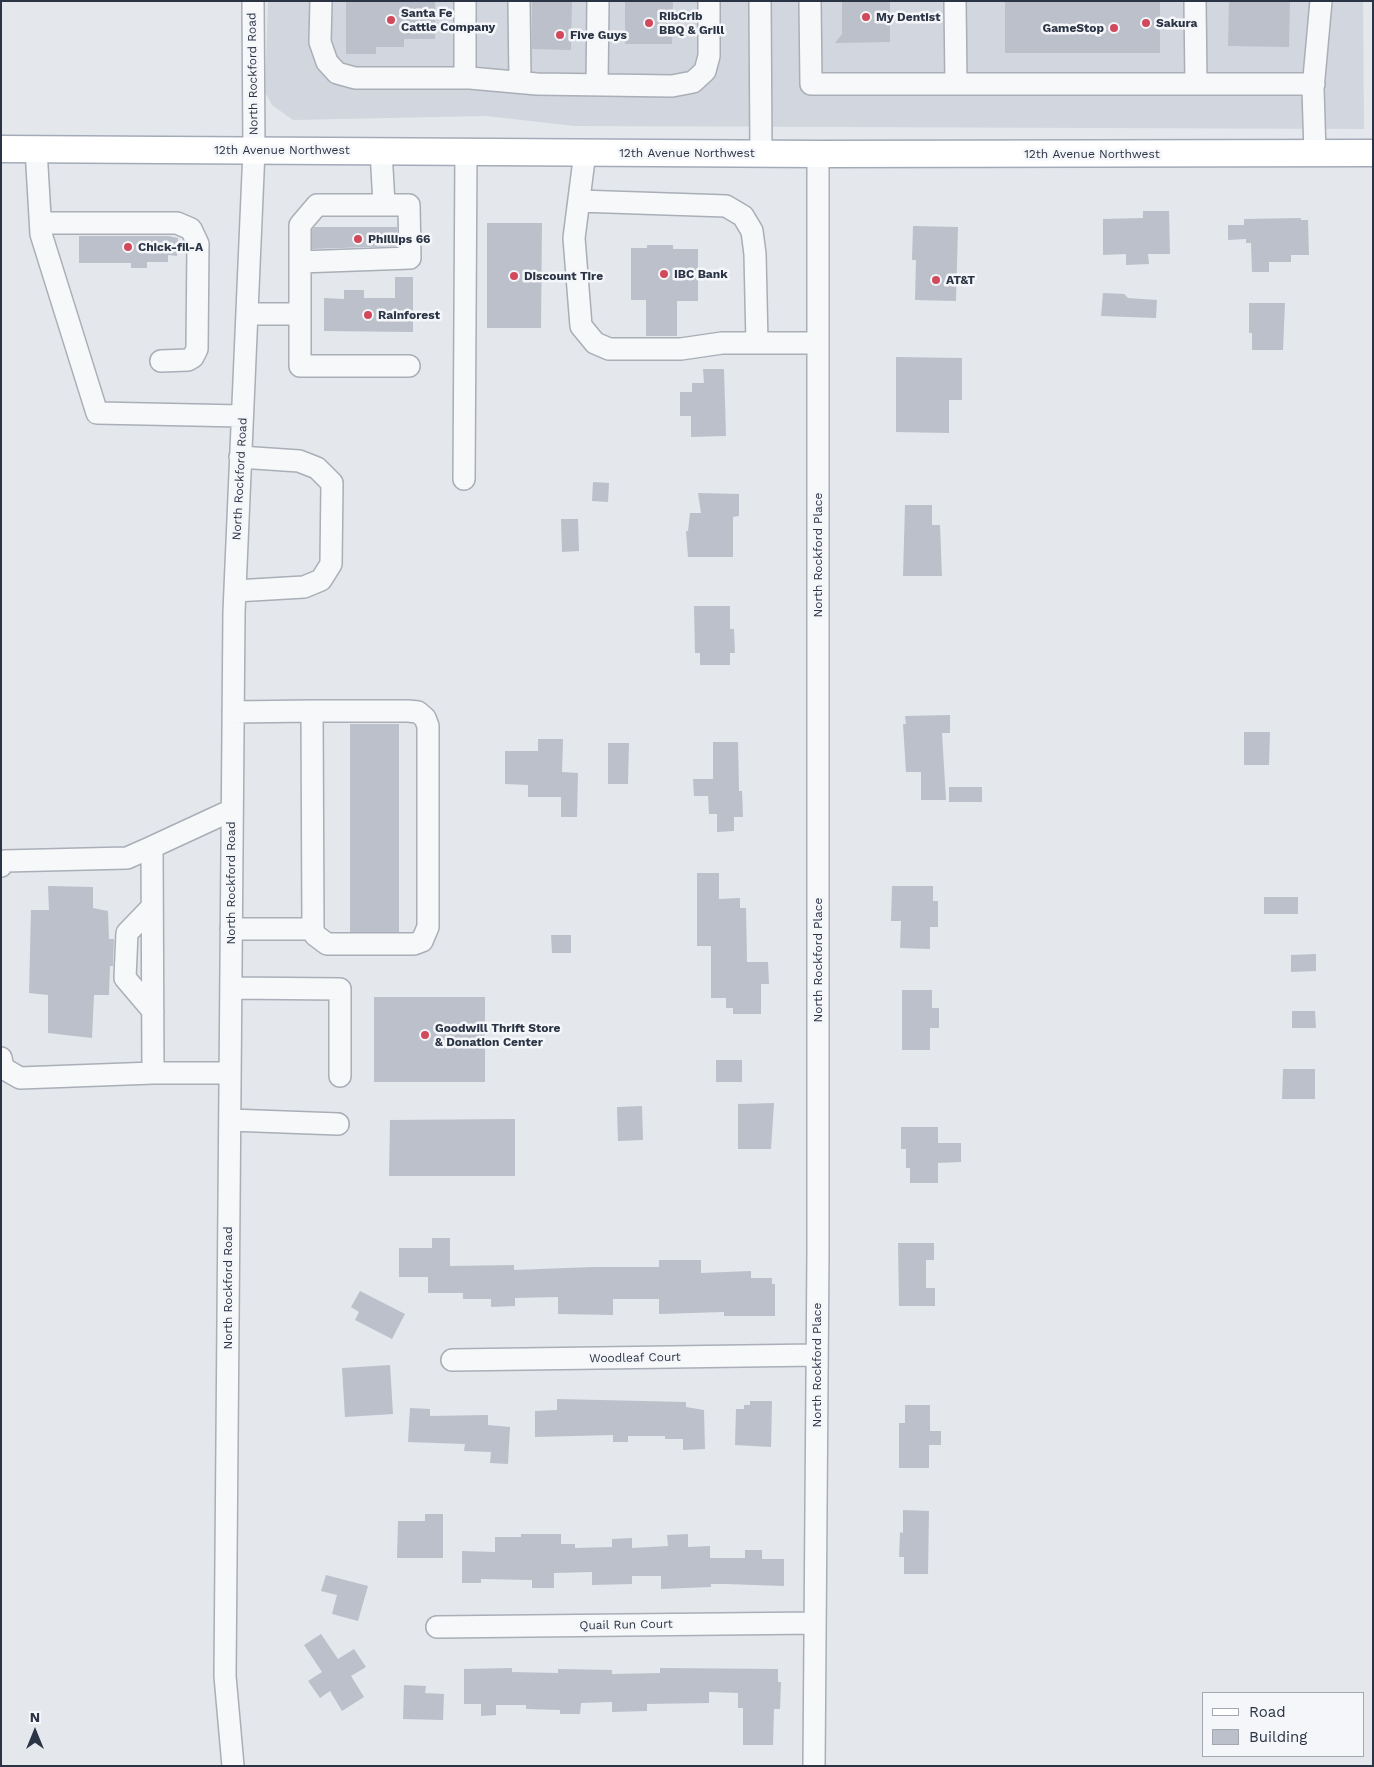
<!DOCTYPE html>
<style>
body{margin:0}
#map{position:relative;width:1374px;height:1767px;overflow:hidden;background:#e4e7ec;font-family:"Work Sans",sans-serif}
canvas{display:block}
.frame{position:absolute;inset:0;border:2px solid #2b3445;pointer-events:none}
.legend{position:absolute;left:1202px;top:1692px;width:162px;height:65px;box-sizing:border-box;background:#f4f6f9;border:1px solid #a4a8b1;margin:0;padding:6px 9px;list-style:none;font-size:15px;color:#2b3445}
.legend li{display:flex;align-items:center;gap:10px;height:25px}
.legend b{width:25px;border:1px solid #a4a8b1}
.north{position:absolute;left:10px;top:1707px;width:50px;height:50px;-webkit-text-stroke:4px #f4f6f9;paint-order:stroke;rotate:0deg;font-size:14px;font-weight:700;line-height:20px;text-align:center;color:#2b3445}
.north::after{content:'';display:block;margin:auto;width:18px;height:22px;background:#2b3445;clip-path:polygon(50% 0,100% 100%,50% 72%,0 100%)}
</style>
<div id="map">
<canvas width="1374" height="1767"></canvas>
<div class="frame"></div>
<ul class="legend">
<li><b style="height:6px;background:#fff"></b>Road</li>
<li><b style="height:14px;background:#bbc0ca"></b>Building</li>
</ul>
<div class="north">N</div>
</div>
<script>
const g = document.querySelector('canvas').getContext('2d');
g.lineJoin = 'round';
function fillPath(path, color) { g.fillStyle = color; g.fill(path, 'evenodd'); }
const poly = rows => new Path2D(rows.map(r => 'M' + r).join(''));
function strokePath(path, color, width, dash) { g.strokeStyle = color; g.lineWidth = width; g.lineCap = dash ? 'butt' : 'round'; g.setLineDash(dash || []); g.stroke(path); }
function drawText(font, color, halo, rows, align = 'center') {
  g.font = font + ' "Work Sans",sans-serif'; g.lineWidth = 5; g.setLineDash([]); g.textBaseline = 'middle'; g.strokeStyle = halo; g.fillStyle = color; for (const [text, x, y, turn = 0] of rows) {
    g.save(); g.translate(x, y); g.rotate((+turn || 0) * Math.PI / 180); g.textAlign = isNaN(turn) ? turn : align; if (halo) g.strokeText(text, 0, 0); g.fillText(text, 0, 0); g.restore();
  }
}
const built = poly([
 [268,1,1363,1,1364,129,574,126,486,116,293,120,272,105,265,92]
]);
const building = poly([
 [346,1,435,1,435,39,404,39,404,47,376,47,376,54,346,54],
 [532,1,572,1,571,50,532,49],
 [625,1,673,1,672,44,625,44],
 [842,1,890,1,890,42,835,43,842,34],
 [1005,1,1160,1,1160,53,1005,53],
 [1229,1,1290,1,1289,47,1228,46],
 [1143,211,1169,211,1170,254,1148,254,1149,264,1126,265,1126,254,1103,255,1103,219,1143,218],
 [1301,218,1301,220,1308,220,1309,255,1291,255,1291,262,1269,262,1269,272,1252,272,1251,243,1246,243,1246,239,1228,240,1228,225,1244,225,1244,219],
 [487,223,542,223,541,328,487,328],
 [913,226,958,227,956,301,915,300,916,260,912,260],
 [314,227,397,227,397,246,312,249,312,230],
 [79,236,168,236,178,238,177,256,168,255,168,262,147,262,147,268,131,268,131,263,79,263],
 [647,245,673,245,673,249,698,249,698,301,677,301,677,336,646,336,646,300,631,300,631,248,647,248],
 [395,277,413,277,413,332,324,331,324,298,344,299,344,290,364,290,364,298,395,298],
 [1103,293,1124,294,1128,298,1157,300,1156,318,1101,316],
 [1249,303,1285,303,1283,350,1252,350,1252,333,1249,333],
 [896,357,962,358,962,400,949,400,949,433,896,432],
 [703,369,724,369,726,436,691,437,691,416,680,416,680,392,692,392,692,383,704,383],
 [593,482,609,483,608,502,592,501],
 [698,493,739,494,739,516,733,517,733,557,688,557,686,531,688,531,690,513,701,513],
 [905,505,932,505,932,525,940,525,942,576,903,576],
 [561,519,578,519,579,551,562,552],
 [694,606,730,606,730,629,734,629,735,653,730,653,730,665,700,665,700,653,695,653],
 [950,715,950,733,942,733,946,800,921,800,921,772,906,772,903,724,906,724,905,716],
 [350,724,399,724,399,932,350,932],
 [1244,732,1270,732,1269,765,1244,765],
 [538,739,563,739,562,772,578,773,577,817,561,817,561,797,528,797,528,785,505,784,505,751,538,751],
 [713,742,738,742,739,791,742,791,743,817,734,817,734,831,717,832,717,814,709,814,708,796,694,796,693,779,713,779],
 [608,743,629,743,628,784,608,784],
 [949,787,982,787,982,802,949,802],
 [697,873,719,873,719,899,740,898,740,908,746,908,747,962,768,962,769,984,761,984,761,1014,733,1014,733,1008,726,1008,726,998,711,998,711,946,697,946],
 [48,886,93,887,93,908,108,911,109,939,114,939,113,966,110,966,109,995,94,995,92,1038,48,1033,48,995,29,993,31,910,49,910],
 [892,886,933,886,933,901,938,901,938,927,930,927,930,949,900,948,901,921,891,921],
 [1264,897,1298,897,1298,914,1264,914],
 [551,935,571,935,571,953,552,953],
 [1316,954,1316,971,1291,972,1291,955],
 [902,990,932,990,932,1008,939,1008,939,1028,930,1028,930,1050,902,1050],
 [374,997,485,997,485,1082,374,1082],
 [1292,1011,1315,1011,1316,1028,1292,1028],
 [716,1060,742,1060,742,1082,716,1082],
 [1283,1069,1315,1069,1315,1099,1282,1099],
 [774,1103,771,1149,738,1149,738,1104],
 [642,1106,643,1140,618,1141,617,1107],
 [515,1119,515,1176,389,1176,390,1120],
 [901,1127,938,1127,938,1143,961,1143,961,1162,938,1163,938,1183,910,1183,910,1168,906,1168,906,1149,901,1149],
 [432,1238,450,1238,450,1266,514,1265,514,1270,593,1267,659,1267,659,1260,701,1260,701,1273,751,1271,751,1278,772,1278,772,1284,775,1284,775,1316,724,1316,724,1312,659,1314,659,1299,613,1299,613,1315,558,1314,558,1297,515,1298,515,1306,491,1307,491,1299,463,1299,463,1293,428,1293,428,1277,399,1277,399,1248,432,1248],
 [898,1243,934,1243,934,1260,926,1260,926,1288,935,1288,935,1306,899,1306],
 [360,1291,405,1314,392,1339,355,1320,359,1312,351,1307],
 [390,1365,393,1414,345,1417,342,1368],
 [557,1399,686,1402,686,1407,704,1410,705,1449,683,1450,683,1439,665,1439,665,1436,628,1436,628,1442,613,1442,613,1435,535,1437,535,1411,557,1410],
 [750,1401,772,1401,771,1447,735,1445,736,1409,744,1409,744,1405,750,1405],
 [905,1405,930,1405,930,1431,941,1431,941,1445,929,1445,929,1468,899,1468,899,1423,905,1423],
 [410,1408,430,1409,430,1416,488,1415,488,1425,510,1427,508,1464,490,1463,491,1452,464,1451,465,1444,408,1442],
 [903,1510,929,1511,928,1574,904,1574,904,1557,899,1557,900,1532,903,1533],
 [425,1514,443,1514,443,1558,397,1558,398,1521,425,1521],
 [521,1534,561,1534,561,1544,575,1544,575,1548,612,1547,612,1539,632,1538,632,1548,668,1546,667,1535,688,1534,688,1547,710,1546,710,1558,745,1558,745,1550,762,1550,762,1559,784,1559,784,1586,726,1584,711,1584,711,1587,661,1589,661,1576,632,1576,632,1584,592,1585,592,1572,554,1573,554,1588,532,1588,532,1580,481,1579,481,1583,462,1583,462,1551,495,1552,495,1537,521,1537],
 [326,1575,368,1586,358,1621,332,1614,337,1595,321,1591],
 [321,1634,338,1659,354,1649,366,1667,351,1676,364,1697,342,1711,330,1691,320,1698,308,1681,322,1672,304,1645],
 [512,1668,512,1672,558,1673,558,1669,612,1670,612,1674,660,1673,660,1668,778,1669,778,1682,781,1682,780,1709,774,1709,773,1745,743,1745,743,1708,738,1708,738,1693,709,1692,709,1703,647,1704,647,1711,612,1712,612,1702,581,1703,580,1714,560,1714,560,1710,526,1709,526,1705,496,1705,496,1715,481,1716,481,1704,464,1704,464,1669],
 [404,1685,426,1686,425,1693,444,1694,443,1720,403,1719]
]);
const minor = poly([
 [321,1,320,42,327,62,337,73,355,78,470,78,537,84,672,86,693,82,705,71,709,56,709,1],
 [465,1,465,78],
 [519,1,520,81],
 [760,1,761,153],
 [810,1,811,84,1314,84],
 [955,1,956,83],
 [1195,1,1196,83],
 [597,84,598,1],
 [36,149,41,234,97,413,242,416],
 [381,151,384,204],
 [585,152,574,238,581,326,595,343,609,349,681,349,722,343,818,343],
 [1315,153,1313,89,1321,1],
 [579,201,726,206,743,216,752,231,755,254,757,343],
 [41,223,177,223,191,229,198,244,197,349,193,357,188,360,161,361],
 [300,262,410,258,409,205,317,205,300,225,300,366,409,366],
 [247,314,300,314],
 [464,479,466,152],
 [235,591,304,587,321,580,331,564,332,483,317,468,299,461,240,457],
 [233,712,312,711,408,711,418,712,425,718,428,726,428,927,422,941,414,944,327,944,315,935,313,929,312,711],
 [1,866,4,861,127,858,152,847],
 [152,907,127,933,125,978,153,1011],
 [231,929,313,929],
 [231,988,340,989,340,1076],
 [1,1058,3,1068,20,1078,153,1073],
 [230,1073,153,1073,152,847,232,810],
 [230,1120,338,1124],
 [452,1360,817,1355],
 [437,1627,815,1623],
 [233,1766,225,1676,234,612,254,150,253,1],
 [814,1766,818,1251,818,154]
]);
const major = poly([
 [1,149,818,154,1373,153]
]);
const markers = [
 [866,17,5,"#d1495b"],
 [391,20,5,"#d1495b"],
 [649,23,5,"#d1495b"],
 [1146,23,5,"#d1495b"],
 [1114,28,5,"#d1495b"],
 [560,35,5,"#d1495b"],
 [358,239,5,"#d1495b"],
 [128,247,5,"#d1495b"],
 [664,274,5,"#d1495b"],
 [514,276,5,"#d1495b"],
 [936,280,5,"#d1495b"],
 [368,315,5,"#d1495b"],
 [425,1035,5,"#d1495b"]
];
const poiNames = [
 ["Santa Fe",401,13],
 ["Cattle Company",401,27],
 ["RibCrib",659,16],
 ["BBQ & Grill",659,30],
 ["My Dentist",876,17],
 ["Sakura",1156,23],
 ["GameStop",1104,28,"right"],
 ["Five Guys",570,35],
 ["Phillips 66",368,239],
 ["Chick-fil-A",138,247],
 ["IBC Bank",674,274],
 ["Discount Tire",524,276],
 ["AT&T",946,280],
 ["Rainforest",378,315],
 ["Goodwill Thrift Store",435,1028],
 ["& Donation Center",435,1042]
];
const streetNames = [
 ["North Rockford Road",253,74,-91],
 ["12th Avenue Northwest",282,150],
 ["12th Avenue Northwest",687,153],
 ["12th Avenue Northwest",1092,154],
 ["North Rockford Road",240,479,-87],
 ["North Rockford Place",818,555,-90],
 ["North Rockford Road",231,883,-90],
 ["North Rockford Place",818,960,-90],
 ["North Rockford Road",228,1288,-90],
 ["Woodleaf Court",635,1358,-1],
 ["North Rockford Place",817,1365,-90],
 ["Quail Run Court",626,1625,-1]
];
fillPath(built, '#d2d6de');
fillPath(building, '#bbc0ca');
strokePath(minor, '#a9aeb7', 24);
strokePath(major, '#a3abb8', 29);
strokePath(minor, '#f7f8fa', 21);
strokePath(major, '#fff', 26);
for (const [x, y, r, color] of markers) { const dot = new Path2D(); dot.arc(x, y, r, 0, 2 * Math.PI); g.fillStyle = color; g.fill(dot); strokePath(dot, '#f4f6f9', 2); }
drawText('bold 12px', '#2b3445', '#f4f6f9', poiNames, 'left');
drawText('12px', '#2b3445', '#f4f6f9', streetNames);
</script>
